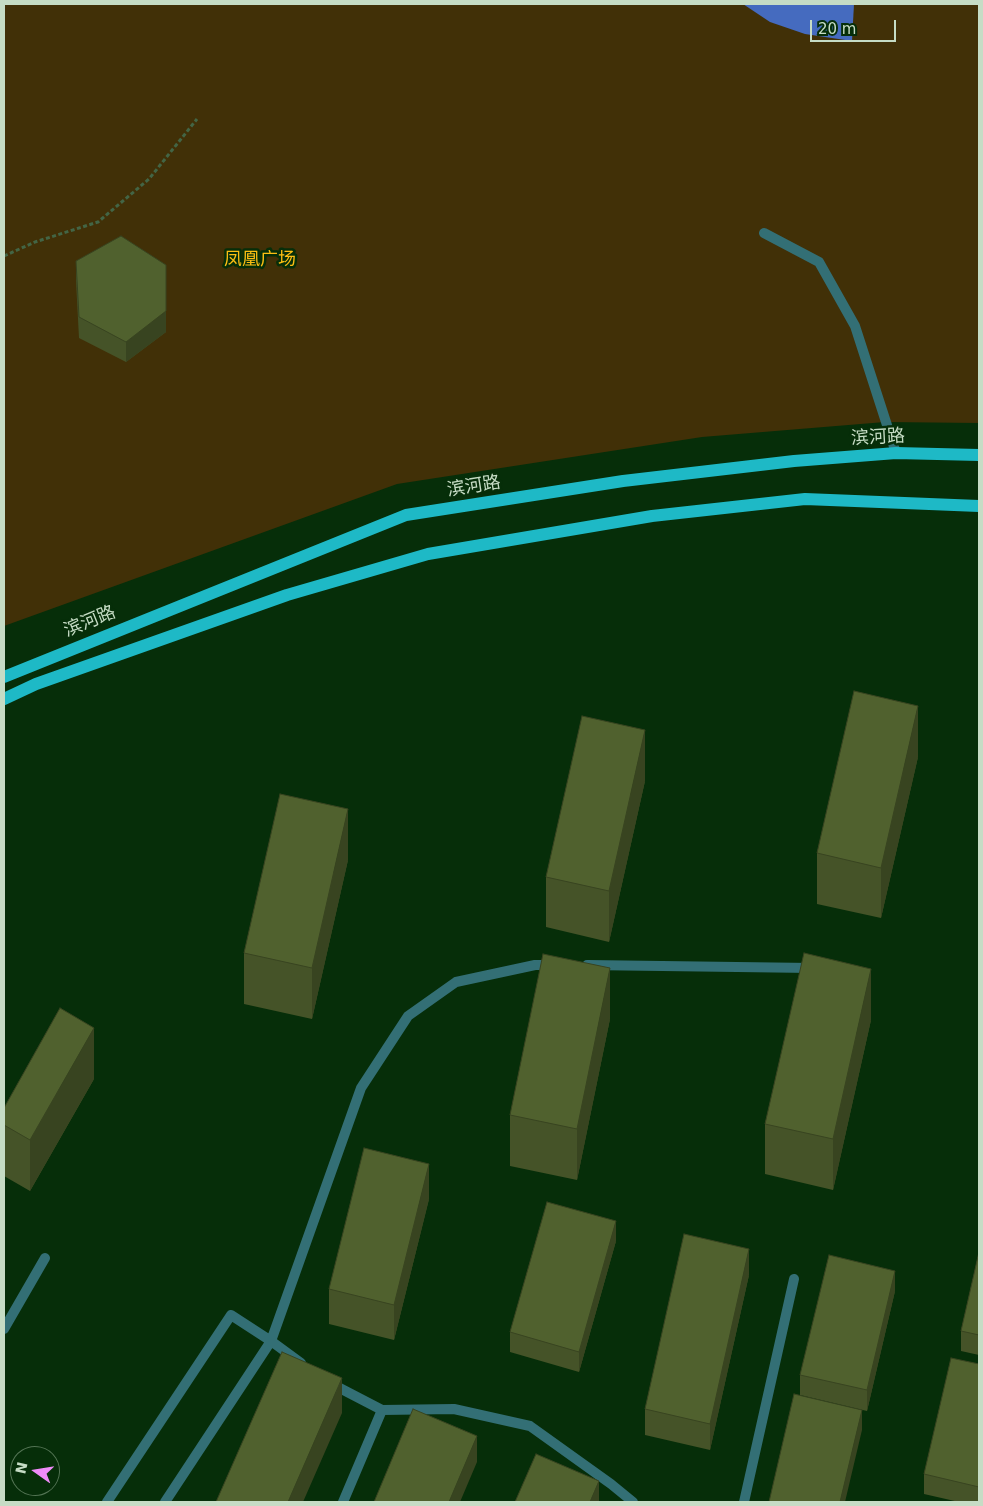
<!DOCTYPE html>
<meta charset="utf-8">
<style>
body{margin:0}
#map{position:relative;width:983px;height:1506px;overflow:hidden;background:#062e09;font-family:"DejaVu Sans",sans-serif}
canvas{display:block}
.frame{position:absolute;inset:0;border:5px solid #c6dcc5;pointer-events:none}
.north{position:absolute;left:10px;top:1446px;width:50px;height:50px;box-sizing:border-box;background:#062e09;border:1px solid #537454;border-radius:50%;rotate:283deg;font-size:14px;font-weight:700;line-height:20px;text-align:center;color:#c6dcc5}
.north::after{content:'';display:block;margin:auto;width:18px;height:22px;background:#ee8bf8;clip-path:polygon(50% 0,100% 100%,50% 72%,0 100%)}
.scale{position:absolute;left:810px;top:20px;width:86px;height:22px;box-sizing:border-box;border:2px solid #c6dcc5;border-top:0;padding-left:6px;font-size:15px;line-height:18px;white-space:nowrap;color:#c6dcc5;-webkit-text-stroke:4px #062e09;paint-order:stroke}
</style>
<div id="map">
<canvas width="983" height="1506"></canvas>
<div class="frame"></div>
<div class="north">N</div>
<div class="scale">20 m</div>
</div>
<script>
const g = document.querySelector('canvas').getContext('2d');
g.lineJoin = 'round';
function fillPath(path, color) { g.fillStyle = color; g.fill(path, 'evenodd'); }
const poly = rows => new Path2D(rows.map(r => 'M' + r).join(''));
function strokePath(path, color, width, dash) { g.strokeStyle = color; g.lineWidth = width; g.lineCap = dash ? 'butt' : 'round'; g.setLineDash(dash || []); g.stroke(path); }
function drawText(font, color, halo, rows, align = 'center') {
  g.font = font + ' "DejaVu Sans","Noto Sans SC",sans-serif'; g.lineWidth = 5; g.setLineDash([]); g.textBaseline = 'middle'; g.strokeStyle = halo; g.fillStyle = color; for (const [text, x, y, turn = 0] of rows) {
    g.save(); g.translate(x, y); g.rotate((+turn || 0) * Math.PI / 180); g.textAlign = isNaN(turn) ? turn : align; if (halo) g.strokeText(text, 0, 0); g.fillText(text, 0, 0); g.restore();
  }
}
const green = poly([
 [4,4,979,4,979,423,885,422,702,437,397,484,4,626]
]);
const water = poly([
 [743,4,854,4,852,41,805,34,770,22]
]);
const path = poly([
 [4,256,35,242,98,222,149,179,197,119]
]);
const service = poly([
 [764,233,819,262,855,326,896,453],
 [343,1502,382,1410],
 [744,1502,794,1279]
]);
const minor = poly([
 [587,965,812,968],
 [4,1329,45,1258],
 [330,1383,382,1410,454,1409,530,1426,611,1484,633,1502],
 [107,1502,231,1315,271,1341,301,1363],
 [165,1502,271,1341,361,1088,408,1016,456,982,535,965,555,965]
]);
const primary = poly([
 [4,677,406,515,623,481,794,461,896,453,979,455],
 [4,699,36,684,287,595,428,554,652,516,805,499,979,506]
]);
const wall = poly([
 [76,261,166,332,126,362,79,338,76,281],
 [918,757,881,918,817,904,817,853],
 [645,781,609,942,546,927,546,877],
 [348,860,312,1019,244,1004,244,953],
 [610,1019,577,1180,510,1166,510,1115],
 [871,1020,833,1190,765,1174,765,1124],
 [94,1079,30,1191,4,1176,4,1108],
 [429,1199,394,1340,329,1324,329,1289],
 [616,1241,579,1372,510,1352,510,1332],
 [979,1252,979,1355,961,1351,961,1331],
 [749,1275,710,1450,645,1435,645,1409],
 [895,1291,867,1411,800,1395,800,1375],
 [979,1364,979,1502,959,1502,924,1494,924,1474]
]);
const shadedWall = poly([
 [166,311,166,332,126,362,126,342],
 [918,706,918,757,881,918,881,868],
 [645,730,645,781,609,942,609,891],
 [348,809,348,860,312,1019,312,968],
 [610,968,610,1019,577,1180,577,1129],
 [871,969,871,1020,833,1190,833,1139],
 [94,1028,94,1079,30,1191,30,1140],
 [429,1164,429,1199,394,1340,394,1305],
 [616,1221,616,1241,579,1372,579,1352],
 [749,1249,749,1275,710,1450,710,1424],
 [895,1271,895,1291,867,1411,867,1390],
 [342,1378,342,1413,303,1502,288,1502],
 [862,1410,862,1430,845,1502,840,1502],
 [477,1436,477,1462,460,1502,449,1502],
 [599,1481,599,1502,590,1502]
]);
const building = poly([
 [121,236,166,265,166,311,126,342,79,317,76,261,121,236],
 [854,691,918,706,881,868,817,853,854,691],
 [582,716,645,730,609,891,546,877,582,716],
 [280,794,348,809,312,968,244,953,280,794],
 [804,953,871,969,833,1139,765,1124,804,953],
 [543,954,610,968,577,1129,510,1115,543,954],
 [60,1008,94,1028,30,1140,4,1125,4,1108,60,1008],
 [364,1148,429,1164,394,1305,329,1289,364,1148],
 [547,1202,616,1221,579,1352,510,1332,547,1202],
 [684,1234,749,1249,710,1424,645,1409,684,1234],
 [979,1252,979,1335,961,1331,979,1252],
 [829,1255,895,1271,867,1390,800,1375,829,1255],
 [282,1352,342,1378,288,1502,216,1502,282,1352],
 [951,1358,979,1364,979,1487,924,1474,951,1358],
 [794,1394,862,1410,840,1502,769,1502,794,1394],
 [413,1409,477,1436,449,1502,374,1502,413,1409],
 [536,1454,599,1481,590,1502,515,1502,536,1454]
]);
const parkNames = [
 ["凤凰广场",260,260]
];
const streetNames = [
 ["滨河路",878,438,-3],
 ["滨河路",474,487,-9],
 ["滨河路",90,622,-22]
];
fillPath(green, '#413007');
fillPath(water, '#456bbf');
strokePath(path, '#436545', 3, [4, 2.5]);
strokePath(service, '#336f75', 10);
strokePath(minor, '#336f75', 10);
strokePath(primary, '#1eb9c6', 12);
fillPath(wall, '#455328');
fillPath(shadedWall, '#384420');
fillPath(building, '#50612e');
strokePath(building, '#384420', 1);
drawText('18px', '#fcbe13', '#062e09', parkNames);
drawText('18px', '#c6dcc5', '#062e09', streetNames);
</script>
